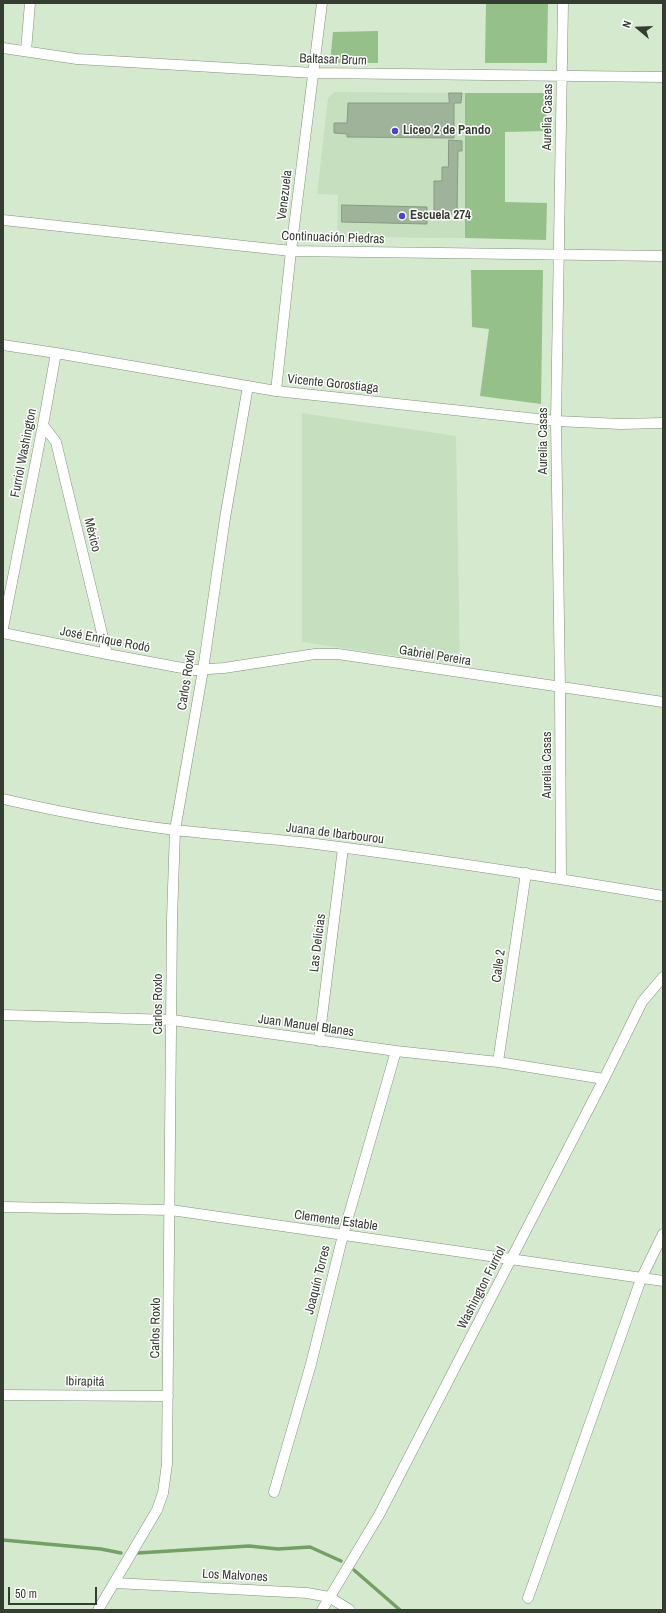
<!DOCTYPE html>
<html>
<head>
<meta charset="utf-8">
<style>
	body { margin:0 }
	#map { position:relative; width:666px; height:1613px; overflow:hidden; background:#d5e9cf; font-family:"Archivo Narrow",sans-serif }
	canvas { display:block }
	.frame { position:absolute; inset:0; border:4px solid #353d32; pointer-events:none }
	.north { position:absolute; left:618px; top:8px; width:40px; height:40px; -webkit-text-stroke:3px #fff; paint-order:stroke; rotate:289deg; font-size:11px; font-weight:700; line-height:16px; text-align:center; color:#353d32 }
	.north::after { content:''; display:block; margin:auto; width:14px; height:18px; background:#353d32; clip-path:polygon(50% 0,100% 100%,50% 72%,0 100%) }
	.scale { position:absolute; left:8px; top:1587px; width:89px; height:18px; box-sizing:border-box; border:2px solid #353d32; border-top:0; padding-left:5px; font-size:12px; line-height:14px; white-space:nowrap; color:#353d32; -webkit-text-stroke:3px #fff; paint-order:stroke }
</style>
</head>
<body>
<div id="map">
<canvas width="666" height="1613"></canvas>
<div class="frame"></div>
<div class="north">N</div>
<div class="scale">50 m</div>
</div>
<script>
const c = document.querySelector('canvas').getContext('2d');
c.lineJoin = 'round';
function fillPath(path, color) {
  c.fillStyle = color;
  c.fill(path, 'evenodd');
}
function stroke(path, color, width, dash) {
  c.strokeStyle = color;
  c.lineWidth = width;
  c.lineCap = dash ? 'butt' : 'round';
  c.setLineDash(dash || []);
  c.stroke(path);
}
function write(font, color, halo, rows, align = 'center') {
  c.font = font + ' "Archivo Narrow",sans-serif';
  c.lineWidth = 3;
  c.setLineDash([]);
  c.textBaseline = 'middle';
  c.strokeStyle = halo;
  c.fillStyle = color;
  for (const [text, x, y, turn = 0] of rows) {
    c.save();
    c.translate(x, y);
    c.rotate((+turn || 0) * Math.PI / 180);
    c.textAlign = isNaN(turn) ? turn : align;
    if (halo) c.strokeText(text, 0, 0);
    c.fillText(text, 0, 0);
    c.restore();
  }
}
const built = new Path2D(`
	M334,92L465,93V238L337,237L338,195L317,194L328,98Z
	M302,413L456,436L460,665L302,642Z`);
const green = new Path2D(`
	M486,3H548L547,63H485Z
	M378,31V63H330L333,32Z
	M465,93H547L546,131L505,132V202L547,203L546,240L465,238Z
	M471,270H543L541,404L480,396L489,329L472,327Z`);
const stream = new Path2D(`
	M3,1540L101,1549L121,1553
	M138,1553L249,1546L278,1549L310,1547L341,1561
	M354,1570L400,1610`);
const building = new Path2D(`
	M449,93H462L461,103H454V138L347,137V134L334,133V123H347L348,103H449Z
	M449,140L462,141V151H458L457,214H434V181H442V167H448Z
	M342,205L427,207V224L342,222Z`);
const street = new Path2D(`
	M3,48L77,59L314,73L663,77
	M26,51L30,3
	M3,220L291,251L663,256
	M3,345L56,353L276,391L556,421L621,424L663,423
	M276,391L291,251L322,3
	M43,425L56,442L107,654
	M3,628L43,425L56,353
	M3,633L107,654L193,670L224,668L315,654H338L663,702
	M3,799C60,812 117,823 175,830C219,835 264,838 308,843C427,858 545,876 663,896
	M561,879L560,688L556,421L563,3
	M3,1015L172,1020L396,1051L498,1062L604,1079
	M319,1041L343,848
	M498,1062L526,873
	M3,1207L171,1210L663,1281
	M3,1395L168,1396
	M274,1492L311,1364L343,1235L396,1051
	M115,1583L307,1593L329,1597L350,1610
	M528,1598L641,1279L663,1234
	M98,1610L157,1510L163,1493L167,1464L172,919L175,830L203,670L225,518L248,386
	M322,1610L379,1515L604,1079L642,1002L663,977`);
const markers = [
	[395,131,4,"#4c47bd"],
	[402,216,4,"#4c47bd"]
];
const streetNames = [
	["Baltasar Brum",333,60,2],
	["Aurelia Casas",548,117,-89],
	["Venezuela",285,195,-83],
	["Continuación Piedras",333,238,2],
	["Vicente Gorostiaga",333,384,6],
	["Aurelia Casas",544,441,-90],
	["Furriol Washington",24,453,-79],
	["México",92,535,76],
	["José Enrique Rodó",105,640,11],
	["Gabriel Pereira",435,656,9],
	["Carlos Roxlo",187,680,-81],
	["Aurelia Casas",548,765,-90],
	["Juana de Ibarbourou",335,834,7],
	["Las Delicias",318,943,-83],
	["Calle 2",499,966,-82],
	["Carlos Roxlo",159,1004,-90],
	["Juan Manuel Blanes",306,1026,8],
	["Clemente Estable",336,1221,8],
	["Joaquín Torres",318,1280,-76],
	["Washington Furriol",482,1288,-63],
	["Carlos Roxlo",156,1328,-89],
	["Ibirapitá",85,1382,1],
	["Los Malvones",235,1576,3]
];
const poiNames = [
	["Liceo 2 de Pando",403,131],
	["Escuela 274",410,216]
];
fillPath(built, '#c6e0bf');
fillPath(green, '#96c089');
stroke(stream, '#73a064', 3.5);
fillPath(building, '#9fb39a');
stroke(building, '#889b82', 1);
stroke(street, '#7f927a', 11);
stroke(street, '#fff', 10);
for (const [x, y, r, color] of markers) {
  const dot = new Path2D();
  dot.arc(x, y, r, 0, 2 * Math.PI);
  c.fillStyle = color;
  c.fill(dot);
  stroke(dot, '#fff', 1.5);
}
write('13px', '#353d32', '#fff', streetNames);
write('bold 13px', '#353d32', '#fff', poiNames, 'left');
</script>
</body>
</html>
